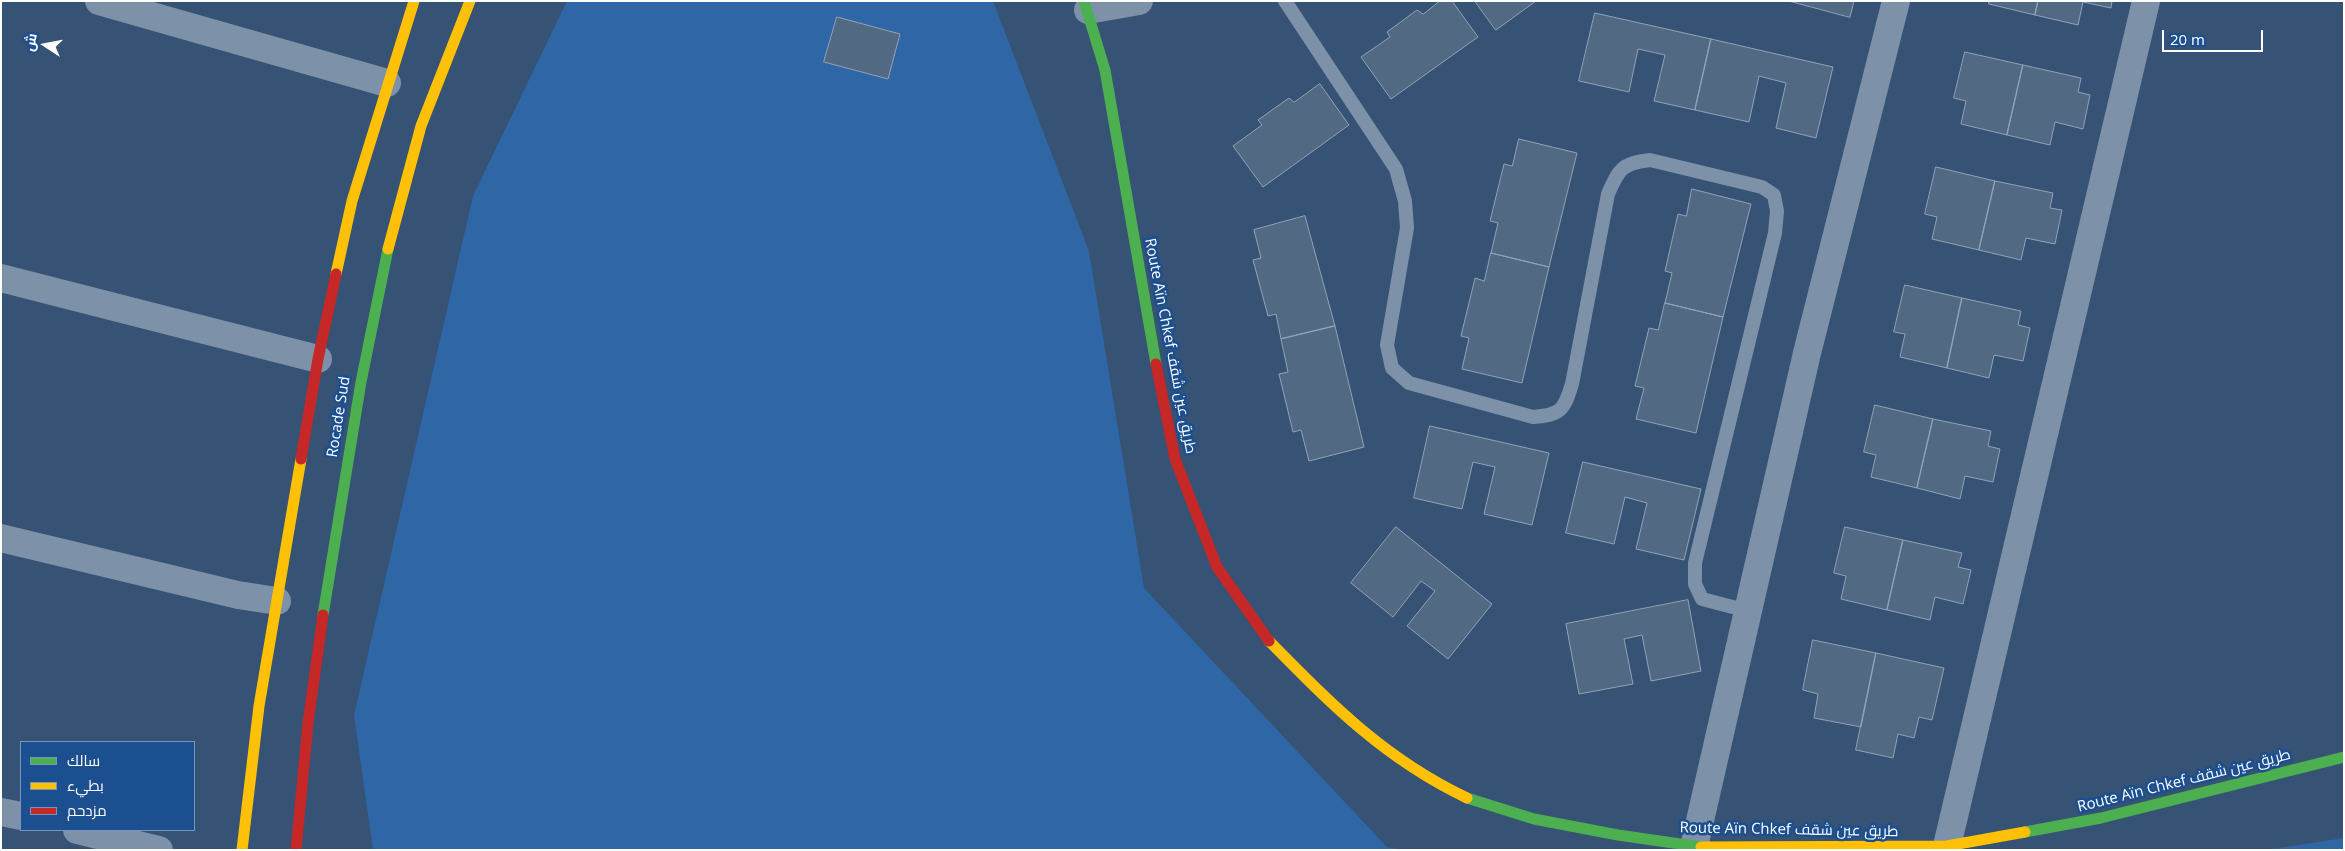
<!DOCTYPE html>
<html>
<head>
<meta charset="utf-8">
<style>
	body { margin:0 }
	#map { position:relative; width:2345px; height:851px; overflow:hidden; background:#365274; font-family:"Open Sans",Cairo,sans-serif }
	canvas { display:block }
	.frame { position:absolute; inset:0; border:2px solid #fff; pointer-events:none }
	.legend { position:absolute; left:20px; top:741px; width:175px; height:90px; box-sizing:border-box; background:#1b4f8f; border:1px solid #7695bc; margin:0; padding:6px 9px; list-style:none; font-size:15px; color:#fff }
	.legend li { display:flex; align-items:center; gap:10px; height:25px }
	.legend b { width:25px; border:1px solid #7695bc }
	.north { position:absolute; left:20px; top:20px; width:50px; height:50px; -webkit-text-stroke:4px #1b4f8f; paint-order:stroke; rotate:281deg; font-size:14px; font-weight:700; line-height:20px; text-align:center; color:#fff }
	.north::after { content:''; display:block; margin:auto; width:18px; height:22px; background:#fff; clip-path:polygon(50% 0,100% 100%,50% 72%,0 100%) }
	.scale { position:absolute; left:2162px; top:30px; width:101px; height:22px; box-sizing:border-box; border:2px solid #fff; border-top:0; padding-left:6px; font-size:15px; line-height:18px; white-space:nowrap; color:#fff; -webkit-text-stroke:4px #1b4f8f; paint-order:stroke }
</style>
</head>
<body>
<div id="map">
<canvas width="2345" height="851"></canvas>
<div class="frame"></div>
<ul class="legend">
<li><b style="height:6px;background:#4caf50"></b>سالك</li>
<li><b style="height:6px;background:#ffc107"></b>بطيء</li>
<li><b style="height:6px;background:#c62828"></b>مزدحم</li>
</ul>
<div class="north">ش</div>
<div class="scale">20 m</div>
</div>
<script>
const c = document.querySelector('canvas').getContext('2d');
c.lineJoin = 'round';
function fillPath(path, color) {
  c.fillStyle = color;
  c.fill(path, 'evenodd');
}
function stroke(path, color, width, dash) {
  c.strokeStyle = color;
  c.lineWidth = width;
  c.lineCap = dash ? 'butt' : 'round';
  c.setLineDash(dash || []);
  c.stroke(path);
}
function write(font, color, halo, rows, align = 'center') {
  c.font = font + ' "Open Sans",Cairo,sans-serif';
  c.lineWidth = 5;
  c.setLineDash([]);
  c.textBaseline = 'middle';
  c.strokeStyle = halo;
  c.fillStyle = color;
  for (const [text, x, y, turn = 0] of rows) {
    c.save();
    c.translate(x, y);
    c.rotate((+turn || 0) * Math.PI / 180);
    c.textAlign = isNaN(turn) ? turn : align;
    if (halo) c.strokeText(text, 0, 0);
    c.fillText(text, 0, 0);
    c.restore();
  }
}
const green = new Path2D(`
	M567,1H993L1089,251L1144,588L1387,847L1401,850H373L354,715L473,196Z
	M2344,838V850H2266Z`);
const building = new Path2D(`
	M1440,1H1452L1478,37L1391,99L1361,57L1390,37L1387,32L1417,10L1423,14Z
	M1475,1H1536L1496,30Z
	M1789,1H1854L1850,17Z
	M1989,1H2038L2035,15L1989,4Z
	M2038,1H2112L2111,8L2083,2L2078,25L2035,15Z
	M1595,13L1711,39L1695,110L1654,101L1665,55L1638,49L1629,92L1579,81Z
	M837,17L900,34L888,79L824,62Z
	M1711,39L1833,67L1816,138L1776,128L1786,83L1759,76L1749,122L1695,110Z
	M1965,52L2023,65L2007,135L1961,124L1966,101L1954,98Z
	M2023,65L2081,78L2078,92L2090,95L2083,129L2055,122L2050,145L2007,135Z
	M1320,84L1349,125L1263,187L1233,146L1262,125L1258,120L1289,98L1294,102Z
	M1519,139L1577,153L1549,267L1491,253L1498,223L1490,221L1504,164L1512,166Z
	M1936,167L1995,181L1979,250L1932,239L1937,217L1925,214Z
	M1995,181L2053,193L2050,208L2062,210L2055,244L2026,238L2021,260L1979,250Z
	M1692,189L1751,204L1723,317L1665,303L1672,273L1665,271L1678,214L1686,216Z
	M1305,216L1335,326L1281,339L1276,314L1268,316L1253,260L1261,258L1254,230Z
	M1491,253L1549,267L1522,383L1462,369L1469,338L1461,336L1475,278L1484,281Z
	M1905,285L1962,298L1947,368L1900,357L1905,334L1894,332Z
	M1962,298L2021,311L2018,325L2030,328L2023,361L1994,355L1989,378L1947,368Z
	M1665,303L1723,317L1696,433L1636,419L1644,388L1635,386L1649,328L1658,330Z
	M1335,326L1364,447L1309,461L1301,430L1293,432L1279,374L1288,372L1281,339Z
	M1875,405L1933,419L1917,488L1871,477L1876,455L1864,452Z
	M1933,419L1991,431L1988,446L2000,449L1993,482L1965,476L1960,499L1917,488Z
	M1430,426L1549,453L1532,525L1484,514L1495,467L1473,462L1462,509L1414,498Z
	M1583,462L1701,489L1684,560L1636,549L1647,503L1625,497L1614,544L1566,533Z
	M1396,527L1492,604L1448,659L1407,626L1435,591L1421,581L1393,617L1351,583Z
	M1845,527L1903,540L1887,610L1841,599L1846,576L1834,573Z
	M1903,540L1962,553L1958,567L1971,570L1963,604L1935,597L1930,620L1887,610Z
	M1688,600L1701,671L1651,681L1642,635L1624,639L1633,684L1579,694L1566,624Z
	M1813,640L1876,653L1861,727L1814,718L1818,694L1803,690Z
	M1876,653L1944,668L1932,720L1919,717L1914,738L1898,734L1893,758L1856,750Z`);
const lane = new Path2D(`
	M1285,1L1396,169L1405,201L1407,228L1387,345L1392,368L1409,383L1533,417C1561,415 1564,410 1572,384L1608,194C1619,169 1622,163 1650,160L1762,187L1774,195L1777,211L1775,233L1695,563V584L1702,599L1748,611`);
const street = new Path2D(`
	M99,1L387,83
	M1088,10L1139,1
	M1,278L318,359
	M1,538L238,595L277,601
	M1,812L21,816
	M77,830L159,850
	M1947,846L2146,1
	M1694,847L1807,353L1896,1`);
const fast = new Path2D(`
	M1084,1L1105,70L1156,364
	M323,615L361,382L388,249
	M1467,798L1534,819L1618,835L1701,847
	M2025,832L2101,818L2344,757`);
const slow = new Path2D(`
	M388,249L421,126L470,1
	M336,274L352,201L414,1
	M1269,641C1332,705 1385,759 1467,798
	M1701,847L1947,846L2025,832
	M242,850L259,706L301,459`);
const jam = new Path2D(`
	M1156,364L1175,459L1217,567L1269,641
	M301,459L318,359L336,274
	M296,850L308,723L323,615`);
const streetNames = [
	["Route Aïn Chkef طريق عين شقف",1170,346,79],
	["Rocade Sud",339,417,-81],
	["Route Aïn Chkef طريق عين شقف",2184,781,-14],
	["Route Aïn Chkef طريق عين شقف",1789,830,1]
];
fillPath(green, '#2f66a5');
fillPath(building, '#526984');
stroke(building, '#92a2b6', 1);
stroke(lane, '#7d92a8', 14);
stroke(street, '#7d92a8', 28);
stroke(fast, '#4caf50', 11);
stroke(slow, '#ffc107', 11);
stroke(jam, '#c62828', 11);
write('15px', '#fff', '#1b4f8f', streetNames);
</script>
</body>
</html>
